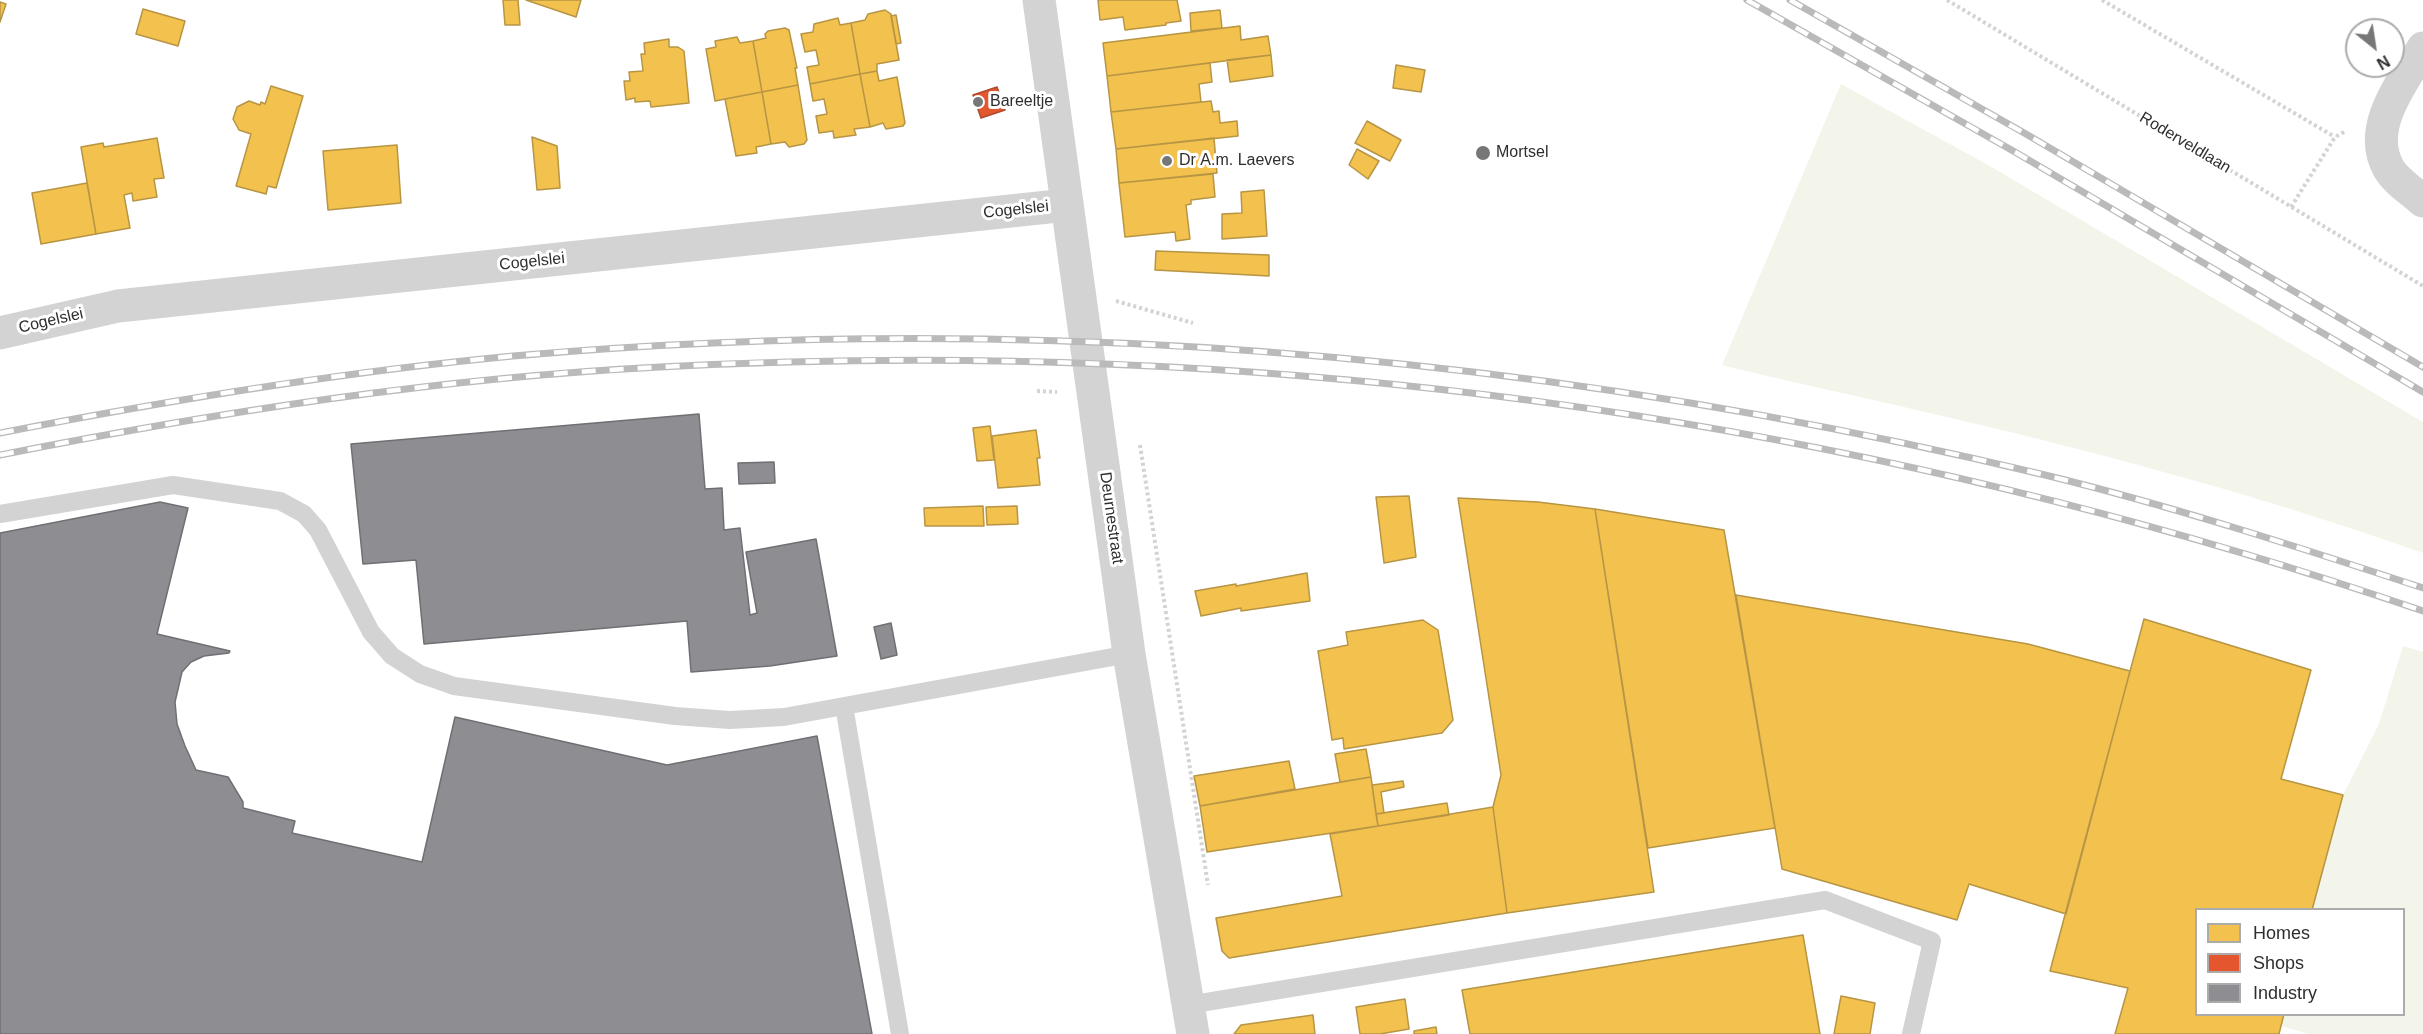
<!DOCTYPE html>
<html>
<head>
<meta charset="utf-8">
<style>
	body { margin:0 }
	#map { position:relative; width:2423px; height:1034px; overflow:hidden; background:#fff; font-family:Helvetica,sans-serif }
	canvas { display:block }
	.legend { position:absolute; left:2195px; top:908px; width:210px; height:108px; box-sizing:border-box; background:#fff; border:2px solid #ababab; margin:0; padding:8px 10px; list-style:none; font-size:18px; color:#2e2e2e }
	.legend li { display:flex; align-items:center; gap:12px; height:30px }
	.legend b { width:30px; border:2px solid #ababab }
	.north { position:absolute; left:2345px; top:18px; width:60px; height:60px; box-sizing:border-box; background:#fff; border:2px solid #ababab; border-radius:50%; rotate:150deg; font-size:16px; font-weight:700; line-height:24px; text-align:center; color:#2e2e2e }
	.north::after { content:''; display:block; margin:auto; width:21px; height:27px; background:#777; clip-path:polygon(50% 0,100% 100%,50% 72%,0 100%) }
</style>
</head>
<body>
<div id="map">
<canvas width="2423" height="1034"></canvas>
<ul class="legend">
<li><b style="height:16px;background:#f2c14e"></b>Homes</li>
<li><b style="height:16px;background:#e4572e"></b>Shops</li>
<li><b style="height:16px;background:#8d8d92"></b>Industry</li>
</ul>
<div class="north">N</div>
</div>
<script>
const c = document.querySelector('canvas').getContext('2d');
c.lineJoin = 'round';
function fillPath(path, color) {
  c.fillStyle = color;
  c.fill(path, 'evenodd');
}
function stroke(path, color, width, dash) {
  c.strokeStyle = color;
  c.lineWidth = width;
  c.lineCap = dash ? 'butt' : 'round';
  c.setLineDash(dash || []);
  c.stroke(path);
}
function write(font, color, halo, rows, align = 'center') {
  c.font = font + ' Helvetica,sans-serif';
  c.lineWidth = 6;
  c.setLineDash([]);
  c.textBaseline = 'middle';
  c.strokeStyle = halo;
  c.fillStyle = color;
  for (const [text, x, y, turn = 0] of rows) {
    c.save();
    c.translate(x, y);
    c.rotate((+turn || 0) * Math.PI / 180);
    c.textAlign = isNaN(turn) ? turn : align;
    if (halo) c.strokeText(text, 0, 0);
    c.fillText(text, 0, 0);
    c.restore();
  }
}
const green = new Path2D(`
	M1841,84L1995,169L2423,422V553C2259,495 2091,450 1921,411C1855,395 1788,382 1722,365Z
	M2403,646L2423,652V1034H2309L2281,1026L2284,1015L2404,1014V910L2312,909L2343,795L2379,724Z`);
const homes = new Path2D(`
	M503,0H518L520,25H505Z
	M526,0H581L576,17Z
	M1098,0H1177L1181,21L1166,23V25L1125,30L1123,17L1100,20Z
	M0,2L6,4L0,22Z
	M143,9L185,21L178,46L136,34Z
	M885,10L891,14L899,60L877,64V71L860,74L851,23L865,20L868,14Z
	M1220,10L1222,28L1191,31L1190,13Z
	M896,15L901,43L896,44L891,16Z
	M838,18L840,25L851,23L860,74L810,84L807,67L819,65L816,50L805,52L801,34L813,32L814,24Z
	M1240,26L1241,40L1268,36L1271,55L1107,76L1103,43Z
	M785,28L789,30L797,68H795L798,85L762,92L753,41L766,38L765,34L768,31Z
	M737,37L740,43L753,41L762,92L715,101L706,49L716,47L715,41Z
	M669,39V47H678L684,51L689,103L651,107L650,101L635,102V98L626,100L624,81H630L629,72L643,71L641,54H645L644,43Z
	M1271,55L1273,76L1230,82L1227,60Z
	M1210,63L1212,82L1199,84L1201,102L1111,112L1107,76Z
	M1396,65L1425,70L1421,92L1393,88Z
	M877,71L879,81L897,77L905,123L903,126L886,129L883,123L870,127L860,74Z
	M860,74L870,127L854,129L856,135L834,138L833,131L819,133L816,116L827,114L824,99L813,101L810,84Z
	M798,85L807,140L804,144L789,147L785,142L771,144L762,92Z
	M271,86L303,96L276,188L268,186L266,194L236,186L251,134L239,130L233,119L237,107L249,101L260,105L261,102L265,104Z
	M762,92L771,144L756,147L757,153L736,156L725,99Z
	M1211,101L1213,112L1219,111L1220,123L1237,121L1238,136L1116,149L1111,112Z
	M1367,121L1401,140L1390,161L1355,143Z
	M532,137L557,146L560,188L537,190Z
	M157,138L164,178L154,179L157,197L133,201L132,193L124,195L130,228L96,234L81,147L103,143L104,147Z
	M1214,138L1217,173L1119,183L1116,149Z
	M397,145L401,203L328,210L323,151Z
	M1357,149L1379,161L1368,179L1349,165Z
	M1213,174L1215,197L1191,200V204L1186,205L1190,239L1176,241L1175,232L1125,237L1119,183Z
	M87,183L96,234L41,244L32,193Z
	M1264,190L1267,236L1222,239V214L1242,213L1241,192Z
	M1156,251L1269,255V276L1155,270Z
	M990,426L994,460L977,461L973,428Z
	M1036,430L1040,458H1037L1040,485L998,488L992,436Z
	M1409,496L1416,557L1384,563L1376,497Z
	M1458,498L1538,502L1595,509L1654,892L1507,913L1493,807L1501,775Z
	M983,506L984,526H925L924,508Z
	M1017,506L1018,524L987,525L986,507Z
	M1595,509L1724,530L1775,828L1648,848Z
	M1307,573L1310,601L1241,611V608L1201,616L1195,591L1236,584V586Z
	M1736,595L2028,644L2130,671L2066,914L1969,884L1957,920L1782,869Z
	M2144,619L2311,670L2281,779L2343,795L2312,910H2196V1014H2284L2279,1034H2115L2128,988L2050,971Z
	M1423,620L1438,630L1453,720L1442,733L1344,749L1343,738L1332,740L1318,651L1348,645L1346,632Z
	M1366,749L1371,777L1340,782L1335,754Z
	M1289,761L1295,789L1200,806L1194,776Z
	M1371,777L1378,826L1207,852L1200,806Z
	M1403,781L1404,787L1381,792L1384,813L1376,814L1372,785Z
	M1447,803L1449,815L1378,826L1376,814Z
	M1493,807L1507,913L1229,958L1222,951L1216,918L1342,896L1330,834Z
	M1803,935L1820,1034H1470L1462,990Z
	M1841,996L1875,1003L1870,1034H1834Z
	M1405,999L1409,1029L1380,1034H1360L1356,1007Z
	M1313,1015L1315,1034H1234L1241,1025Z
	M1436,1027L1437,1034H1414V1031Z`);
const shops = new Path2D(`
	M997,87L1005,110L981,118L973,95Z`);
const industry = new Path2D(`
	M699,414L705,489L722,488L724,530L740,528L750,615L757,613L746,552L816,539L837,656L770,666L691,672L687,621L424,644L416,560L363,564L351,444Z
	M774,462L775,483L739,484L738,463Z
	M160,502L188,508L157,634L230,651L229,653L204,656L191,662L182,672L175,702L177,724L185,746L196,770L228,777L243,802V808L295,821L292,833L422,862L455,717L667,765L817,736L872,1034H0V533Z
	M891,623L897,655L881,659L874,627Z`);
const path = new Path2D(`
	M1947,0L2423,286
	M2102,0L2335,137
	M2291,207L2335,137L2346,131
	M1116,301L1193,323
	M1037,391L1057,392
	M1140,445L1208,885`);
const service = new Path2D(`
	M0,514L173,485L280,501L304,514L318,530L371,632L392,656L420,674L454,686L675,716L730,720L784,717L1129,654
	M844,706L900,1034
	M1188,1005L1825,900L1932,941L1911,1034`);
const minor = new Path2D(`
	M2423,48C2403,82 2365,128 2389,169C2396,181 2412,191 2423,201
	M0,333L118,306L1067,205`);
const tertiary = new Path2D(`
	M1039,0L1129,654L1193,1034`);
const rail = new Path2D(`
	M1747,0L2015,152L2423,392
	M1790,0L2026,134L2423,367
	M0,433C170,400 340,372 513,356C1028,311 1542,354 2045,475C2172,506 2298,547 2423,588
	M0,455C218,412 438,378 660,367C1263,335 1852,415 2423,611`);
const markers = [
	[978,102,6,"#777"],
	[1483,153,8,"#777"],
	[1167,161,6,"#777"]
];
const poiNames = [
	["Bareeltje",990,102],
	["Mortsel",1496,153],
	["Dr A.m. Laevers",1179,161]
];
const streetNames = [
	["Roderveldlaan",2185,143,31],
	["Cogelslei",1016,210,-6],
	["Cogelslei",532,262,-6],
	["Cogelslei",51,321,-13],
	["Deurnestraat",1111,518,82]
];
fillPath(green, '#f3f5eb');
fillPath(homes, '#f2c14e');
stroke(homes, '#b79544', 1.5);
fillPath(shops, '#e4572e');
stroke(shops, '#ad4b2e', 1.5);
fillPath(industry, '#8d8d92');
stroke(industry, '#707074', 1.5);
stroke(path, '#d3d3d3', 4, [3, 3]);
stroke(service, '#d3d3d3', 18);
stroke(minor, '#d3d3d3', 33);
stroke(tertiary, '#d3d3d3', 33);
stroke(rail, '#bababa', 7);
stroke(rail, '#fff', 4.5, [14]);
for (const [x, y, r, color] of markers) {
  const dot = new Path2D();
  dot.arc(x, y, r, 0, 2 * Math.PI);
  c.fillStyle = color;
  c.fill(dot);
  stroke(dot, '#fff', 2);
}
write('16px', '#2e2e2e', '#fff', poiNames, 'left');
write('16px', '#2e2e2e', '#fff', streetNames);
</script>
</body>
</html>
